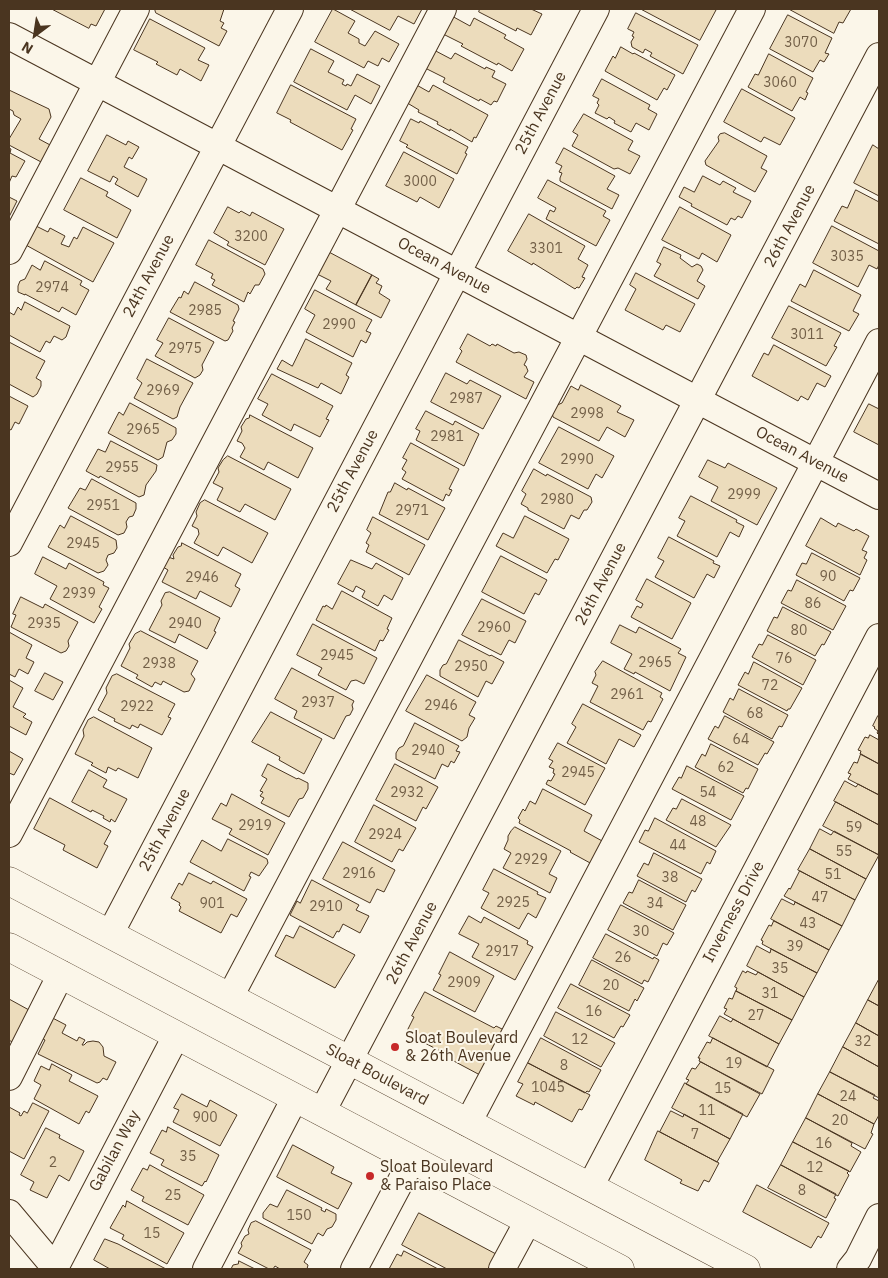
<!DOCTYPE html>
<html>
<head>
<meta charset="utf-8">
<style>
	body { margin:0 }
	#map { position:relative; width:888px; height:1278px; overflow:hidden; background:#fbf6e9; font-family:"IBM Plex Sans",sans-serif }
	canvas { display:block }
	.frame { position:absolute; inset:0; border:10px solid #4a3520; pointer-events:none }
	.north { position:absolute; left:10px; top:10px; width:50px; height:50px; -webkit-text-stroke:4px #fbf6e9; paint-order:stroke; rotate:211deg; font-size:14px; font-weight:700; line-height:20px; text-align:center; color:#4a3520 }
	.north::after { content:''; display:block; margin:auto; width:18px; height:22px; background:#4a3520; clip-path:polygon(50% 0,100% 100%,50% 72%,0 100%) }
</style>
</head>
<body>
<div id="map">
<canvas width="888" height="1278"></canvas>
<div class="frame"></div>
<div class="north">N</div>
</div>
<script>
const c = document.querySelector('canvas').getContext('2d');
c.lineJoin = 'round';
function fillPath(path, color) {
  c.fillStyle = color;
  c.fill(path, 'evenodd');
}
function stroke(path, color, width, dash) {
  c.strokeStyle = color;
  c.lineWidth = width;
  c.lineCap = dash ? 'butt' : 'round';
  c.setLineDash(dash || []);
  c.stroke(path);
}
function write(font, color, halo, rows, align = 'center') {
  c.font = font + ' "IBM Plex Sans",sans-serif';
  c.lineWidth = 4;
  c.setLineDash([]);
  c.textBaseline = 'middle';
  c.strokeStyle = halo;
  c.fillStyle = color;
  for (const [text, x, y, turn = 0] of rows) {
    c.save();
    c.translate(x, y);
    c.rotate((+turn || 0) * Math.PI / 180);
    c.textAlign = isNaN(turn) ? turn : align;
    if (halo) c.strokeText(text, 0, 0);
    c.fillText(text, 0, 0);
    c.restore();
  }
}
const building = new Path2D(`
	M52,9H105L96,26L91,24L89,28Z
	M155,9H224L220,21L224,23L221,28L227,31L219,46L156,13Z
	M333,9L355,21L348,33L359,39V43L365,46L375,31L399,44L389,62L382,58L378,66L368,61L364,68L315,42Z
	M350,9H422L414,24L398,16L390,30Z
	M480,9H531L542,14L531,35L517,28L516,31L479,12Z
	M641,9H714L716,10L700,40Z
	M789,9H851L843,23L839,22L834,33Z
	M636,13L698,45L683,74L650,56L652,53L645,49L643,53L632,47L631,42L634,37L632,36L634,32L628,29Z
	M450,15L470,26L474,18L506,35L504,38L524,49L512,71L498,63L497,65L461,46L463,44L441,33Z
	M788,15L832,38L825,53L829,54L824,62L820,60L813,72L770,49Z
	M150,19L205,48L198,60L209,65L201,81L180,69L177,75L156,64L158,62L134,50Z
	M621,47L633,54L634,53L675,75L667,90L664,88L657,100L605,71L613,56L615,58Z
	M311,49L334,61L328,72L344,80L342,84L346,86L347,84L351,86L357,74L380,86L371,104L355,95L347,110L294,82Z
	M432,49L451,59L455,53L485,69L486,67L495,71L492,77L506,84L497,102L494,101L491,105L480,99L479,101L443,82L445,78L423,67Z
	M769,54L813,78L806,92L808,93L805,100L800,97L792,111L748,87L755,74L758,75Z
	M602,79L650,105L648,109L657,114L649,130L636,123L631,132L614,123L615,121L609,117L607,119L595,113L599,105L597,103L599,99L593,96Z
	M413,83L429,92L433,85L488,115L476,138L474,137L472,142L450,129V131L437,124L438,122L418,112L419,110L404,101Z
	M291,85L356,119L351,129L353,130L342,150L290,122L291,120L277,113Z
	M742,89L795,118L780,145L764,137L761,142L724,122Z
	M9,90L49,109L51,117L39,139L52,146L43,163L9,145V139L21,119L14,115L13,111L9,109Z
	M584,114L633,141L628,150L640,156L630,174L618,168L614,169L572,146L578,135L573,132Z
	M411,119L419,123L420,121L468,147L465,153L467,154L457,174L406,147L408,145L400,141Z
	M725,133L767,156L761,168L767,171L755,192L706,165L705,161L719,141L718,137L720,134Z
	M107,135L126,145L128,141L139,147L132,159L129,157L124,167L147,179L138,197L115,184L118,179L113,176L110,182L88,171Z
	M873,145L879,149V196L854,183Z
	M9,148L11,149L10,153L25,161L16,177L12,176L9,183Z
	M564,148L615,176L607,189L619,195L612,209L560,181V178L562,173L559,172L562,166L556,163Z
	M404,152L454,179L439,208L420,197L417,202L386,186Z
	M703,176L720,185L723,181L736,188L733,192L751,201L742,218L738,216L735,220L731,218L727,225L691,206L692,204L679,197L684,187L694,192Z
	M81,178L108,192L106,196L131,210L117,238L64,210Z
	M548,180L606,211L603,216L610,220L596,246L546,219L550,210L554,212L556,208L538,198Z
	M856,190L879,202V244L834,221L842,206L847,208Z
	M9,197L17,201L9,217Z
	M228,207L239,213L241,211L250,216L252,212L284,229L265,265L227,245L229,242L214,233Z
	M680,207L731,235L717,262L702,253L699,259L662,240Z
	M529,214L585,246L578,259L588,265L582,277L585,278L579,288L577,287L575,289L533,263L532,265L508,251Z
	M34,225L48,232L50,228L65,236L61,244L69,247L74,237L77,239L83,227L114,243L93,282L24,244Z
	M832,226L879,251V265L877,269L869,265L858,287L813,263Z
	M209,240L263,269L265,274L259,285H255L250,294L248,292L244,302L212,285L215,280L211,278L213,274L196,265Z
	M664,247L681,255L680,258L692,267L697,264L701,266L703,270L697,281L705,286L698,299L654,276L661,264L657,262Z
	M327,251L372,275L356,305L326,289L331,281L315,273Z
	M45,261L82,281L80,285L89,290L76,315L62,307L59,312L25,294V295L18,292V286L20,281L25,279L32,265L40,270Z
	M814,270L861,295L853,311L859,314L849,331L791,301L800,284L805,287Z
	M636,273L695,304L680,332L666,325L663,330L625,310L636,289L630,285Z
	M372,275L379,279L376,283L382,286L379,293L390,300L381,318L356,305Z
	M195,282L238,305L239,309L233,321L235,322L232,328L233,331L228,340L225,341L170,312L179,297L181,298L184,291L188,294Z
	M315,290L372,320L366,331L371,333L366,343L361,340L353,357L306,332L315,315L305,309Z
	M25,302L70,326L66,337L62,340L54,336L50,343L46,341L40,352L9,335V312L14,315L18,307L21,310Z
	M789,306L841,333L834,346L837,347L826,366L772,338Z
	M169,318L214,342L202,365L203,370L200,375L195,378L155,356L163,343L157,340Z
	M468,334L490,346L492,344L496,346L497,344L514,353L519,352L526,355L527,359L524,365L526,366L528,371L524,377L534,382L526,399L456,362L462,351L460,349Z
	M306,339L352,363L346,375L349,377L341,394L321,383L318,388L277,369L282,360L292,366Z
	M9,342L45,361L36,378L41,381V386L37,394L33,397L9,384Z
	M774,345L831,376L825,387L817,383L808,400L801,396L798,401L752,376L764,353L768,355Z
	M147,359L193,383L180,407L177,417L173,419L134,398L142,383L137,379Z
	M446,373L467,384L470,380L501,396L483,429L431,402Z
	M272,374L333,406L326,419L329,420L320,437L294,424L291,431L262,415L268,404L258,399Z
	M581,385L621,406L617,412L634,420L625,437L607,427L599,441L553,417L552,412L555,406L562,403L571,386L578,390Z
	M9,396L28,406L19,424L15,422L11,430L9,429Z
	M130,403L176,428V434L172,440L167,442L163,457L158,460L108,433L119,412L123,415Z
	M869,404L879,409V445L854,432Z
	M426,411L453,425L455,421L479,434L464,466L416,440L420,431L416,429Z
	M250,415L313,448L298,478L268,462L264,470L240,457L245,448L242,443L237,441L242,431L241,427L246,419L249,418Z
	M559,427L614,456L602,478L596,474L588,489L539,463Z
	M111,441L157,465L156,471L146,485L144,495L139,497L100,476L99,478L86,471L98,449L105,452Z
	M411,443L459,469L449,489L452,490L449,496L446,494L443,501L402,479L406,472L402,469L407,460L403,458Z
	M228,456L291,489L275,520L245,504L240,512L217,500L223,488L213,483L219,472L218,468L223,460Z
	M708,460L725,468L728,463L777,488L757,525L711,501L718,487L699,477Z
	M534,469L546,476L547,474L591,497L592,502L587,510H584L579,519L571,515L564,529L528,510V508L521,504L526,494L522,491Z
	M92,479L136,503V509L133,516L129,517L126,522L127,527L124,533L118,535L68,508L80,488L85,490Z
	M395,483L407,490L408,488L445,508L428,540L379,514L388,492H390Z
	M691,496L737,520L736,522L744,526L739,537L730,532L717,557L677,536L685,521L679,518Z
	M205,500L268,533L252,563L223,547L218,556L194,543L199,534L198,529L192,526L197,516L196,512L200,503Z
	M71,516L116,540L117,548L114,553L108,555L106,560L108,565L104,571L98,573L48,547L60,525L64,528Z
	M525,516L569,539L558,560L555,559L547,573L496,546L503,533L513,538Z
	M373,517L425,545L409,575L366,552L369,545L366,543L371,533L367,530Z
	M821,518L836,527L838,523L854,531L856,529L869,536L862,550L867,552L864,558L867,560L860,575L806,546Z
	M669,537L714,561L713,563L720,566L714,578L707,574L694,598L655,577L664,561L658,558Z
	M182,543L241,574L235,586L240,589L231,607L200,591L196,599L162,582L168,570L163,567L168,557L174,559L173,555L178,547L181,546Z
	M812,553L860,578L853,591L850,590L844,601L796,575L802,563L806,564Z
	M501,556L547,580L539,595L535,593L524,614L482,592Z
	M43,557L66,569L69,563L104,582L103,585L109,588L99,607L102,609L94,623L50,599L57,586L35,574Z
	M351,560L372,569L376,563L403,578L392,600L384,595L378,606L362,597L365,591L356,586L353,592L338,584Z
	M647,579L691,603L672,639L631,617L637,606L641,608L643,604L636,600Z
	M797,580L846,606L833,630L781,603L788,590L791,591Z
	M342,591L392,618L387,629L389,630L383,641L380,640L375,651L316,620L323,606L325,607L326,605L332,609Z
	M170,592L220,618L214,631L216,632L207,649L179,634L175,643L149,630L162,605L161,601L165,593Z
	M21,597L43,608L45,604L78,622L68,641L69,646L66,651L61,653L11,627L16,615L13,614Z
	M482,599L526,621L515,643L509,640L501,655L462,635Z
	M783,607L831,632L824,645L822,644L815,656L767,631L774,617L777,618Z
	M313,624L377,658L364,684L356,680L351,681L346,690L318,675L322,668L297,655Z
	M620,625L636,633L639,627L681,649L678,653L686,657L670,691L635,672L634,674L624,669L632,654L611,643Z
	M141,631L198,661L191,674L195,679L189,691L184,692L163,681L161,685L155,682L152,687L136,678L138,675L121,666L130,648L129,644L135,634Z
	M9,632L32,645L26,658L34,662L28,674L19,669L15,677L9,674Z
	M768,635L816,660L803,685L752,657L759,644L762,645Z
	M459,640L490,656L491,655L504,662L492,684L486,681L478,697L440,676V670L443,665L446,664Z
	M603,661L662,693L660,697L663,699L651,722L648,721L643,730L590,702L598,686L592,683L596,675L595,672Z
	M754,662L802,688L790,709H788L787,711L738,685L745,672L748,674Z
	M292,668L354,701L352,705L353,709L350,715L346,716L334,739L294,718L297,711L275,699Z
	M45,673L63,682L53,700L35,691Z
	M117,674L175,704L168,717L171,718L162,735L140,724L138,728L132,725L130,729L114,721L115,719L98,710L107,693L106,688L112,676Z
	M427,675L476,702L469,715L475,718L469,728L467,737L462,741L406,711Z
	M9,680L23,688L13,707L26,714L23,717L32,722L26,735L9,726Z
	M739,689L788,715L782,727L779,726L772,739L723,712L730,698L733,700Z
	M583,704L641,735L634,747L619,739L606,764L567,743L576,727L572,724Z
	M271,712L322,739L304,774L279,760L280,757L252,742Z
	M725,716L774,742L767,754L765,753L758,765L708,739L715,726L718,728Z
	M878,716L879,717V735L877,733L878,731L874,728L875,727L873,726Z
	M94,717L152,748L138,778L118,768L116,771L108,767L106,773L91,765L93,763L75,754L84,736L83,730L88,720Z
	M415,723L459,746L456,751L460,752L454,763L451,761L448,767L442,764L435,779L396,759V753L399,748L403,746Z
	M870,735L879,740V764L860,754L861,751L858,750L865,737L868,738Z
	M558,743L605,768L585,805L546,784L548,780L551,781L555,774L553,773L554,769L549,767L553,761L549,759Z
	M711,744L758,769L748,789L746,788L743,793L695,767L702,754L705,756Z
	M9,751L23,759L14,775L9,773Z
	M861,754L879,764V795L848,779L851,774L848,773L854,762L857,763Z
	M268,764L297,779L298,778L308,783V789L303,798L299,799L289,817L261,803L264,798L260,796L263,792L260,791L267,779L262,776Z
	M395,764L438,787L426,809L423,807L416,821L376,800Z
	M687,766L744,796L731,820L672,789L679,777L681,778Z
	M89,770L107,780L103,787L127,799L115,822L111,819L110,822L103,818L104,816L92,810L91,812L72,802Z
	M845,781L856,787L858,784L879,795V825L834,801Z
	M543,789L592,815L584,831L604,842L592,864L570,852L571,851L519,823L520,820L518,818L523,809L525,811L530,801L535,804Z
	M232,794L285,823L268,855L229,834L232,829L212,819L221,803L226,806Z
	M50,798L111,831L104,844L108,846L97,868L63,850L65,845L34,829Z
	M682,799L731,825L716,847L666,820L673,808L676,809Z
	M836,802L879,825V855L823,826Z
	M374,805L416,828L403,851L399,849L392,862L355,842Z
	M655,818L716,851L710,864L707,862L701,874L639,842L645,830L648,831Z
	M515,827L561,851L549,874L557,878L550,893L503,868L511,853L504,849L508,840V836L511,831Z
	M820,829L831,835L834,831L879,855L866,879L810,849Z
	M228,839L267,859L268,863L259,876L251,872L249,876L251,877L244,891L190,862L202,840L221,851Z
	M343,842L395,870L384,892L377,889L370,903L323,879Z
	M810,849L866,879L855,900L798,870Z
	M654,853L702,879L695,892L692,890L686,902L637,876L644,863L648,865Z
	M494,869L538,892L537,894L546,898L536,918L528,913L519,929L481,908L489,893L483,890Z
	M800,871L855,900L842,926L784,896L789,888L790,889Z
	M189,873L211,884L213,881L247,899L237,917L231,914L221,933L179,911L181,907L179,905L180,903L171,898L179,883L182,885Z
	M312,880L359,905L356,910L369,916L360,933L343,924L339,932L337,931L333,938L290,915L297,901L300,903Z
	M639,880L686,905L673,930L623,903L629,892L632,893Z
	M782,899L794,905L795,902L842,926L829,950L771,919Z
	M621,905L674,933L667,945L663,943L657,956L608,930Z
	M469,916L481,923L484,917L528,941L527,944L533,947L515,980L472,957L479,944L459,934Z
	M774,921L829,950L817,973L762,944L763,941L761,940L769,925L771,926Z
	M300,926L355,955L335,988L275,956L286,935L293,938Z
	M606,934L653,959L654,957L659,960L648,982L644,980L642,984L593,958Z
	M757,946L770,953L771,949L817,973L804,997L747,966Z
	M450,952L494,976L475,1012L433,990L441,975L439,974Z
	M592,960L644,988L637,1001L635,999L629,1011L579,985Z
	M743,971L746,973L747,971L756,975L758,972L804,997L792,1020L736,991L737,988L735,987Z
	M879,979V1006L868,1000Z
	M571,984L630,1015L623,1027L621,1026L614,1038L558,1008Z
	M736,991L792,1020L779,1044L724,1014L727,1009L724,1008L729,998L732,999Z
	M425,992L494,1028L496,1026L504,1030L480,1075L450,1059L452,1055L442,1049L440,1051L406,1033L414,1017L412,1016Z
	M9,999L29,1010L12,1042L9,1040Z
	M868,1000L879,1006V1036L856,1023Z
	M556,1012L615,1043L601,1067L544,1036Z
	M43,1013L66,1025L62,1033L77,1041L79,1037L85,1040L82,1045H84L87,1042L93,1041L99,1042L103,1047L104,1056L116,1062L107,1080L103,1078L100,1082L97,1083L38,1054L45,1040L38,1036Z
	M720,1016L731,1022L733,1019L779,1044L767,1067L709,1036Z
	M856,1023L879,1036V1067L843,1047Z
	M541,1038L601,1070L589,1092L587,1091L585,1093L528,1063Z
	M713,1038L774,1070L762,1094L699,1061L700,1058H698L707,1042L710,1043Z
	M843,1047L879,1067V1098L830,1072Z
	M701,1062L760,1094L747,1117L686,1084L689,1080L686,1079L692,1068L695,1069Z
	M528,1063L590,1095L582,1110L579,1109L572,1122L535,1102L534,1105L516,1096L523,1084L518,1082Z
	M52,1064L72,1075L69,1081L98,1096L89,1113L86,1111L79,1124L34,1099L41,1085L34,1081L41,1066L49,1070Z
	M830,1072L875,1095L873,1098L879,1101V1115L874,1124L818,1094Z
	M685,1083L743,1114L730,1139L672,1108Z
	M182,1094L207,1107L210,1100L237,1115L220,1146L173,1122L179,1110L174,1108Z
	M818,1094L874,1124L871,1133L873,1134L865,1149L806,1118Z
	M33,1103L49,1111L24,1159L9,1151V1107L20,1113L19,1115L21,1116L24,1111L27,1113Z
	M671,1111L683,1117L684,1114L730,1139L717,1162L660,1132Z
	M806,1118L852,1143L851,1146L861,1152L850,1172L793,1142Z
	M168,1127L219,1155L206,1182L205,1181L202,1186L161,1165L164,1160L150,1153L162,1130L166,1132Z
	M46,1128L60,1135L59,1138L84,1151L69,1181L59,1175L47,1198L30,1190L34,1182L21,1175Z
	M658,1131L719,1163L709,1182L704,1180L698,1191L680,1183L682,1180L645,1160Z
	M793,1142L849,1171L847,1173L849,1175L838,1196L781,1165Z
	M293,1145L334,1167L331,1173L352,1183L338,1209L277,1177Z
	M150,1165L204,1195L188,1225L142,1201L144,1197L131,1190L143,1168L147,1170Z
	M781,1165L836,1194L834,1198L836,1199L826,1218L768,1188Z
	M757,1185L829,1223L821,1238L818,1236L811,1248L743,1212Z
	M287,1190L322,1208L321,1210L325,1212L326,1209L336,1214V1220L332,1227L327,1229L323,1236L318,1233L312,1244L263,1218V1213L270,1204L277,1207Z
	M127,1201L184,1233L167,1264L122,1239L124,1235L110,1228L123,1205L125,1207Z
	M419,1213L496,1254L488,1269H447L402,1245Z
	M256,1221L311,1250L304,1262L308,1265L307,1269H280L275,1266L273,1269H269L238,1253L242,1246L241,1243L245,1236L249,1234L248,1230L251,1223Z
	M105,1239L118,1244L166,1269H110L94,1260Z
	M404,1251L438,1269H389L397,1254L401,1256Z
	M239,1261L255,1269H231L233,1265L238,1264Z`);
const minor = new Path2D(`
	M9,36L879,496
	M9,251L136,9
	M9,543L290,9
	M9,834L443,9
	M110,934L596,9
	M230,997L752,9
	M9,1077L61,974
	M322,1112L879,56
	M468,1123L879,342
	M590,1187L879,637
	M9,1213L56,1269
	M55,1268L176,1036
	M206,1269L295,1098
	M354,1269L412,1160
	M502,1269L528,1221
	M850,1269L858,1259L879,1217`);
const major = new Path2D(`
	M9,881L746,1269
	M9,947L620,1269`);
const markers = [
	[395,1047,5,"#c62828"],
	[370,1176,5,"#c62828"]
];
const numberNames = [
	["3070",801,43],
	["3060",780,83],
	["3000",420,182],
	["3200",251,237],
	["3301",546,249],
	["3035",847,257],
	["2974",52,288],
	["2985",205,311],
	["2990",339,325],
	["3011",807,335],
	["2975",185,349],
	["2969",163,391],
	["2987",466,399],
	["2998",587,414],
	["2965",143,430],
	["2981",447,437],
	["2990",577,460],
	["2955",122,468],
	["2999",744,495],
	["2980",557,500],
	["2951",103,506],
	["2971",412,511],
	["2945",83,544],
	["90",828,577],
	["2946",202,578],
	["2939",79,594],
	["86",813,604],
	["2935",44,624],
	["2940",185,624],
	["2960",494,628],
	["80",799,631],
	["2945",337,656],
	["76",784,659],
	["2965",655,663],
	["2938",159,664],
	["2950",471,667],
	["72",770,686],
	["2961",627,695],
	["2937",318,703],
	["2946",441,706],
	["2922",137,707],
	["68",755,714],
	["64",741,740],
	["2940",428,751],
	["62",726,768],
	["2945",578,773],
	["2932",407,793],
	["54",708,793],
	["48",698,822],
	["2919",255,826],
	["59",854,828],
	["2924",385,835],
	["44",678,846],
	["55",844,852],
	["2929",531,860],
	["2916",359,874],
	["51",833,875],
	["38",670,878],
	["47",820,898],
	["2925",513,903],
	["901",212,904],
	["34",655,904],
	["2910",326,907],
	["43",808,924],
	["30",641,932],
	["39",795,947],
	["2917",502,952],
	["26",623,958],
	["35",780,969],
	["2909",464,983],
	["20",611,986],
	["31",770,994],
	["16",594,1012],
	["27",756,1016],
	["12",580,1040],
	["32",863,1042],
	["19",734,1064],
	["8",564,1066],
	["1045",548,1088],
	["15",723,1089],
	["24",848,1097],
	["11",707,1111],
	["900",205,1118],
	["20",840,1121],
	["7",695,1135],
	["16",824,1144],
	["35",188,1157],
	["2",53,1163],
	["12",815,1168],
	["8",802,1191],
	["25",173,1196],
	["150",299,1216],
	["15",152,1234]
];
const streetNames = [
	["25th Avenue",541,113,-62],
	["26th Avenue",790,226,-62],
	["Ocean Avenue",444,266,28],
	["24th Avenue",149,276,-62],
	["Ocean Avenue",802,455,28],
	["25th Avenue",353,471,-62],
	["26th Avenue",601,584,-62],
	["25th Avenue",165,830,-62],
	["Inverness Drive",734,912,-62],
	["26th Avenue",412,943,-62],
	["Sloat Boulevard",377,1075,28],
	["Gabilan Way",115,1151,-62]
];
const poiNames = [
	["Sloat Boulevard",405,1038],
	["& 26th Avenue",405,1056],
	["Sloat Boulevard",380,1167],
	["& Paraiso Place",380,1185]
];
fillPath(building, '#ecdcbc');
stroke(building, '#4a3520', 1);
stroke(minor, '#4a3520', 28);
stroke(major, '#4a3520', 29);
stroke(minor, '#fbf6e9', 26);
stroke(major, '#fbf6e9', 28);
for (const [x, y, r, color] of markers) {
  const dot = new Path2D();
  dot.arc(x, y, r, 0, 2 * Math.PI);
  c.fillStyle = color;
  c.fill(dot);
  stroke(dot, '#fbf6e9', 2);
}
write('14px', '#725f47', null, numberNames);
write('16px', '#4a3520', '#fbf6e9', streetNames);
write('16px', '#4a3520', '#fbf6e9', poiNames, 'left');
</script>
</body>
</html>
